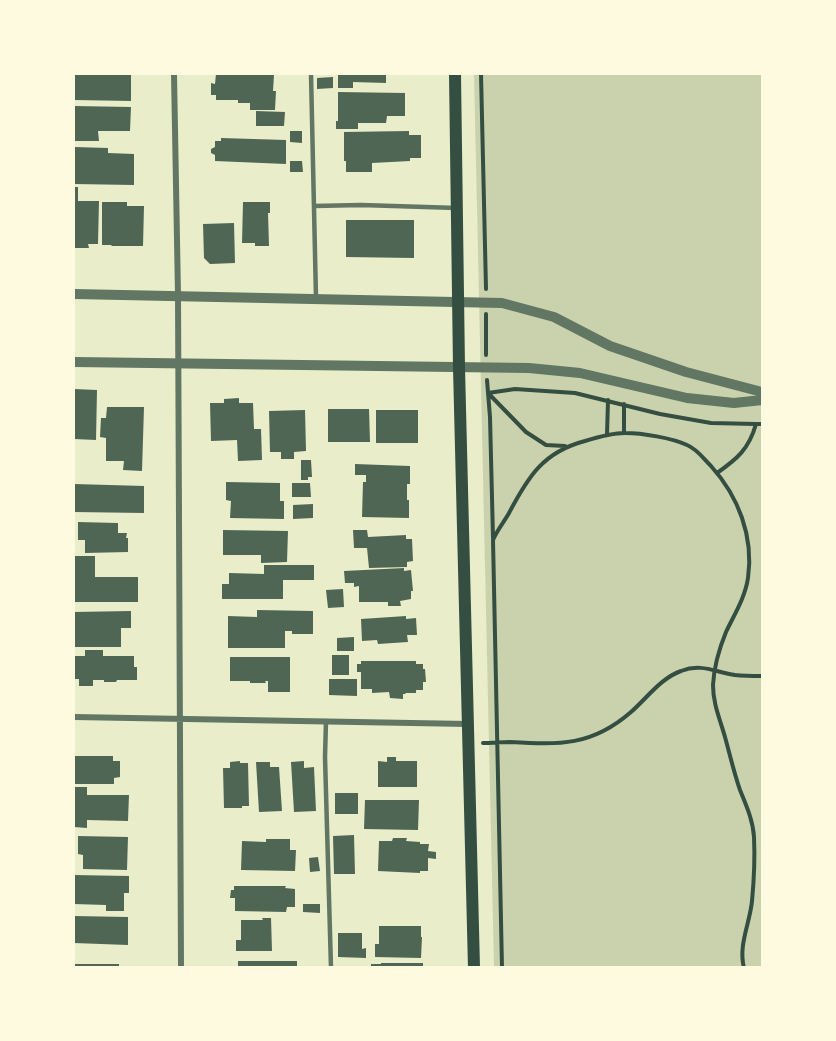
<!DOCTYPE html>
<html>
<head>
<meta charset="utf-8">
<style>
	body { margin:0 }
	#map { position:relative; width:836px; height:1041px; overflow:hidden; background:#e9edc9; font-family:Quicksand,sans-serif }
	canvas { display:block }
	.frame { position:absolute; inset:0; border:75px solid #fefae0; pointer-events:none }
</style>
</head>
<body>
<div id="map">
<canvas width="836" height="1041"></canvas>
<div class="frame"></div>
</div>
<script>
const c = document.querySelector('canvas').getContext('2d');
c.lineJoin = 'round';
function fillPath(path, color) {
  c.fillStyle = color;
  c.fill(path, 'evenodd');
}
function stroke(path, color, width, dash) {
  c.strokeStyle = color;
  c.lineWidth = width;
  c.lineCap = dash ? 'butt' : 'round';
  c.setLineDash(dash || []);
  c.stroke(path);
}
const green = new Path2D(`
	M474,74H762V967H494Z`);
const building = new Path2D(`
	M75,74H131V101L74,100V76H75Z
	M216,74L274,75L273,91H276L275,110H250V103H238V100H216V95H211V83L215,84Z
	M338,74H386V83L353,82V88H338Z
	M333,77V88L317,89V78Z
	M338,92L405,93V116H387L386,123H358V129H336V121H338Z
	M74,106L131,107L130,131H98L99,141H74Z
	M256,111L285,112L284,126H256Z
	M290,131H302V143L290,142Z
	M409,131V135H421V158H410V161L372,163V172H346V161H344V132Z
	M221,138L286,140V164L215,161V155L211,153V149L215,147V141H221Z
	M74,147L108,148V153L134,154V185L74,184Z
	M290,161H302L303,172H290Z
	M74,187H78V201H99L98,244H88L89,248H74Z
	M102,202H127V206H144L143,246H112L111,245H102Z
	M243,202H270V213H268L269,246H255V243H242Z
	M346,220H414V258L346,257Z
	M234,223L235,263L210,264L204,258L203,224Z
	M74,389L97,390L96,440L74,439Z
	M239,398V403H253L254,429H261L262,460L238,461L237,440L211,441L210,403H224V399Z
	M107,407H144L142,471L123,470L124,461H106V438L100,437L101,418H106Z
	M328,409H369L370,442H328Z
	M305,410L306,451L294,452V459H281V452H270L269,411Z
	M376,410H418V443H376Z
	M301,460H311L312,477H308V480H301Z
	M355,464L410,466V484H407V500H409V518L362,517L363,482H366V475H355Z
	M226,482L280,483V501H284V519L230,518L231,501L226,500Z
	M292,483H310L311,497H292Z
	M74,484L144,486V513L74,512Z
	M313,504V518L293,519V505Z
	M78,522L118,523V533H127L126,538H128V552L85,553V540H78Z
	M223,530L288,531L287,562L261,563V555H223Z
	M353,530H367L368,537L406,535V539H412L413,561L407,562V567L369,568L367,548H354Z
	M74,556H95V577H138V602H74Z
	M264,565H314V580H283V599H222V584H229V573L264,574Z
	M404,568V571L411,570L413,591H411V599L400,601L401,606H388V602H359V586L354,587V583H345L344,571Z
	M343,589L344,607L328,608L326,590Z
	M257,610L313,611V634H292V631H285V648H228V616L257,617Z
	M131,611V628H121V647H74V612Z
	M406,616V619L416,618L417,635H407L408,642L378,644L377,640L362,641L361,619Z
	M354,637V651H337V638Z
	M85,650H103V656H134V667H137V680H117L116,682H104V680H93V686H79V679H74V656H85Z
	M332,655H349V675H332Z
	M230,657H290V692H268V681H265L266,683H250V681H230Z
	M361,661H416V664H423V669H425L426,682H423V690H416V693H405L406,694H403V699L390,698L389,692L372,693V689H361V672H357V664H361Z
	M329,679H357V696L329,695Z
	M74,756H113V761H120V777L114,778V784H74Z
	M387,757H396V761H417V787H378V761L387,762Z
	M240,761V763H248L249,806H242V808H224L223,768H230V762Z
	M304,761V768L314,767L316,811L294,812L291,762Z
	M256,762H270V767H279L282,811L259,812Z
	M74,787H87V795H129L128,821L87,820V828L74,827Z
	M335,793H358V814H335Z
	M365,800H419L418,830L364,829Z
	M354,835L355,874H334L333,836Z
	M78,836L128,837L127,870L83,869V855L78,854Z
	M393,838H407L406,841L420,842V844H429L428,851L436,852V859L428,858V871H420V873L378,871L379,841H392Z
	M266,839H290V850H296L295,871L241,870L242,841L266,842Z
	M318,857L320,871L310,872L309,858Z
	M74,875L129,876V893H124V911H106V905L74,904Z
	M234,886H286L285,888L295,889V907H287L286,912L235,911V898H230L231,890H234Z
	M303,904H320V913L303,912Z
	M74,916L128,917V945L74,943Z
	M262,918H271L272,951H236V940H241V920H263Z
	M379,926H421V937H422L421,958L375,957V944H379Z
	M338,933H362V949L366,948V958L338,957Z
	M238,961H297V968H238Z
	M381,963H423V968H371V964H381Z
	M74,964H119V968H74Z`);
const path = new Path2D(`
	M481,74L486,289
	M486,314V355
	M487,380L490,417L493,538
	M488,393L515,389L575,393L660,414L711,423L756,424
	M488,393L526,432L546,445L565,446
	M624,433V404
	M607,435L608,400
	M717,473C737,459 749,449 756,424H762
	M483,743C492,743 501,742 510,742C560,745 592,746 631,712C647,698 661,678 681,671C701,663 715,672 735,675C744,676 753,676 762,676
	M502,968L493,540C497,530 504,522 509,513C528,477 543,452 585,441C598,437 612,433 625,433C642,433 672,438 687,445C697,449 703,458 711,466C738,496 754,536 748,578C745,598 734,615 726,632C719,649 714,667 713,685C713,704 720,719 725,737C730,755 734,773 740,790C746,805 753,820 754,837C755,858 754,880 752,901C750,923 738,945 744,968`);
const service = new Path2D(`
	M311,74L316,298
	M314,206L361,205L457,208
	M326,721L325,757L331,968`);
const minor = new Path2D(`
	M174,74L178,295L181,968
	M74,717L468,724`);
const tertiary = new Path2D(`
	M74,294L502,303L554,317L610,346L686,372L762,392
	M74,362L529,368L580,373L687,398L734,403L762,400`);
const secondary = new Path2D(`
	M455,74L459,368L474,968`);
fillPath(green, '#cad2ad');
fillPath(building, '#4f6655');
stroke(path, '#344e41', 4);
stroke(service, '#617663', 4.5);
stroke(minor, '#617663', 6);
stroke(tertiary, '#617663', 10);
stroke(secondary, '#344e41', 12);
</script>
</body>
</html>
